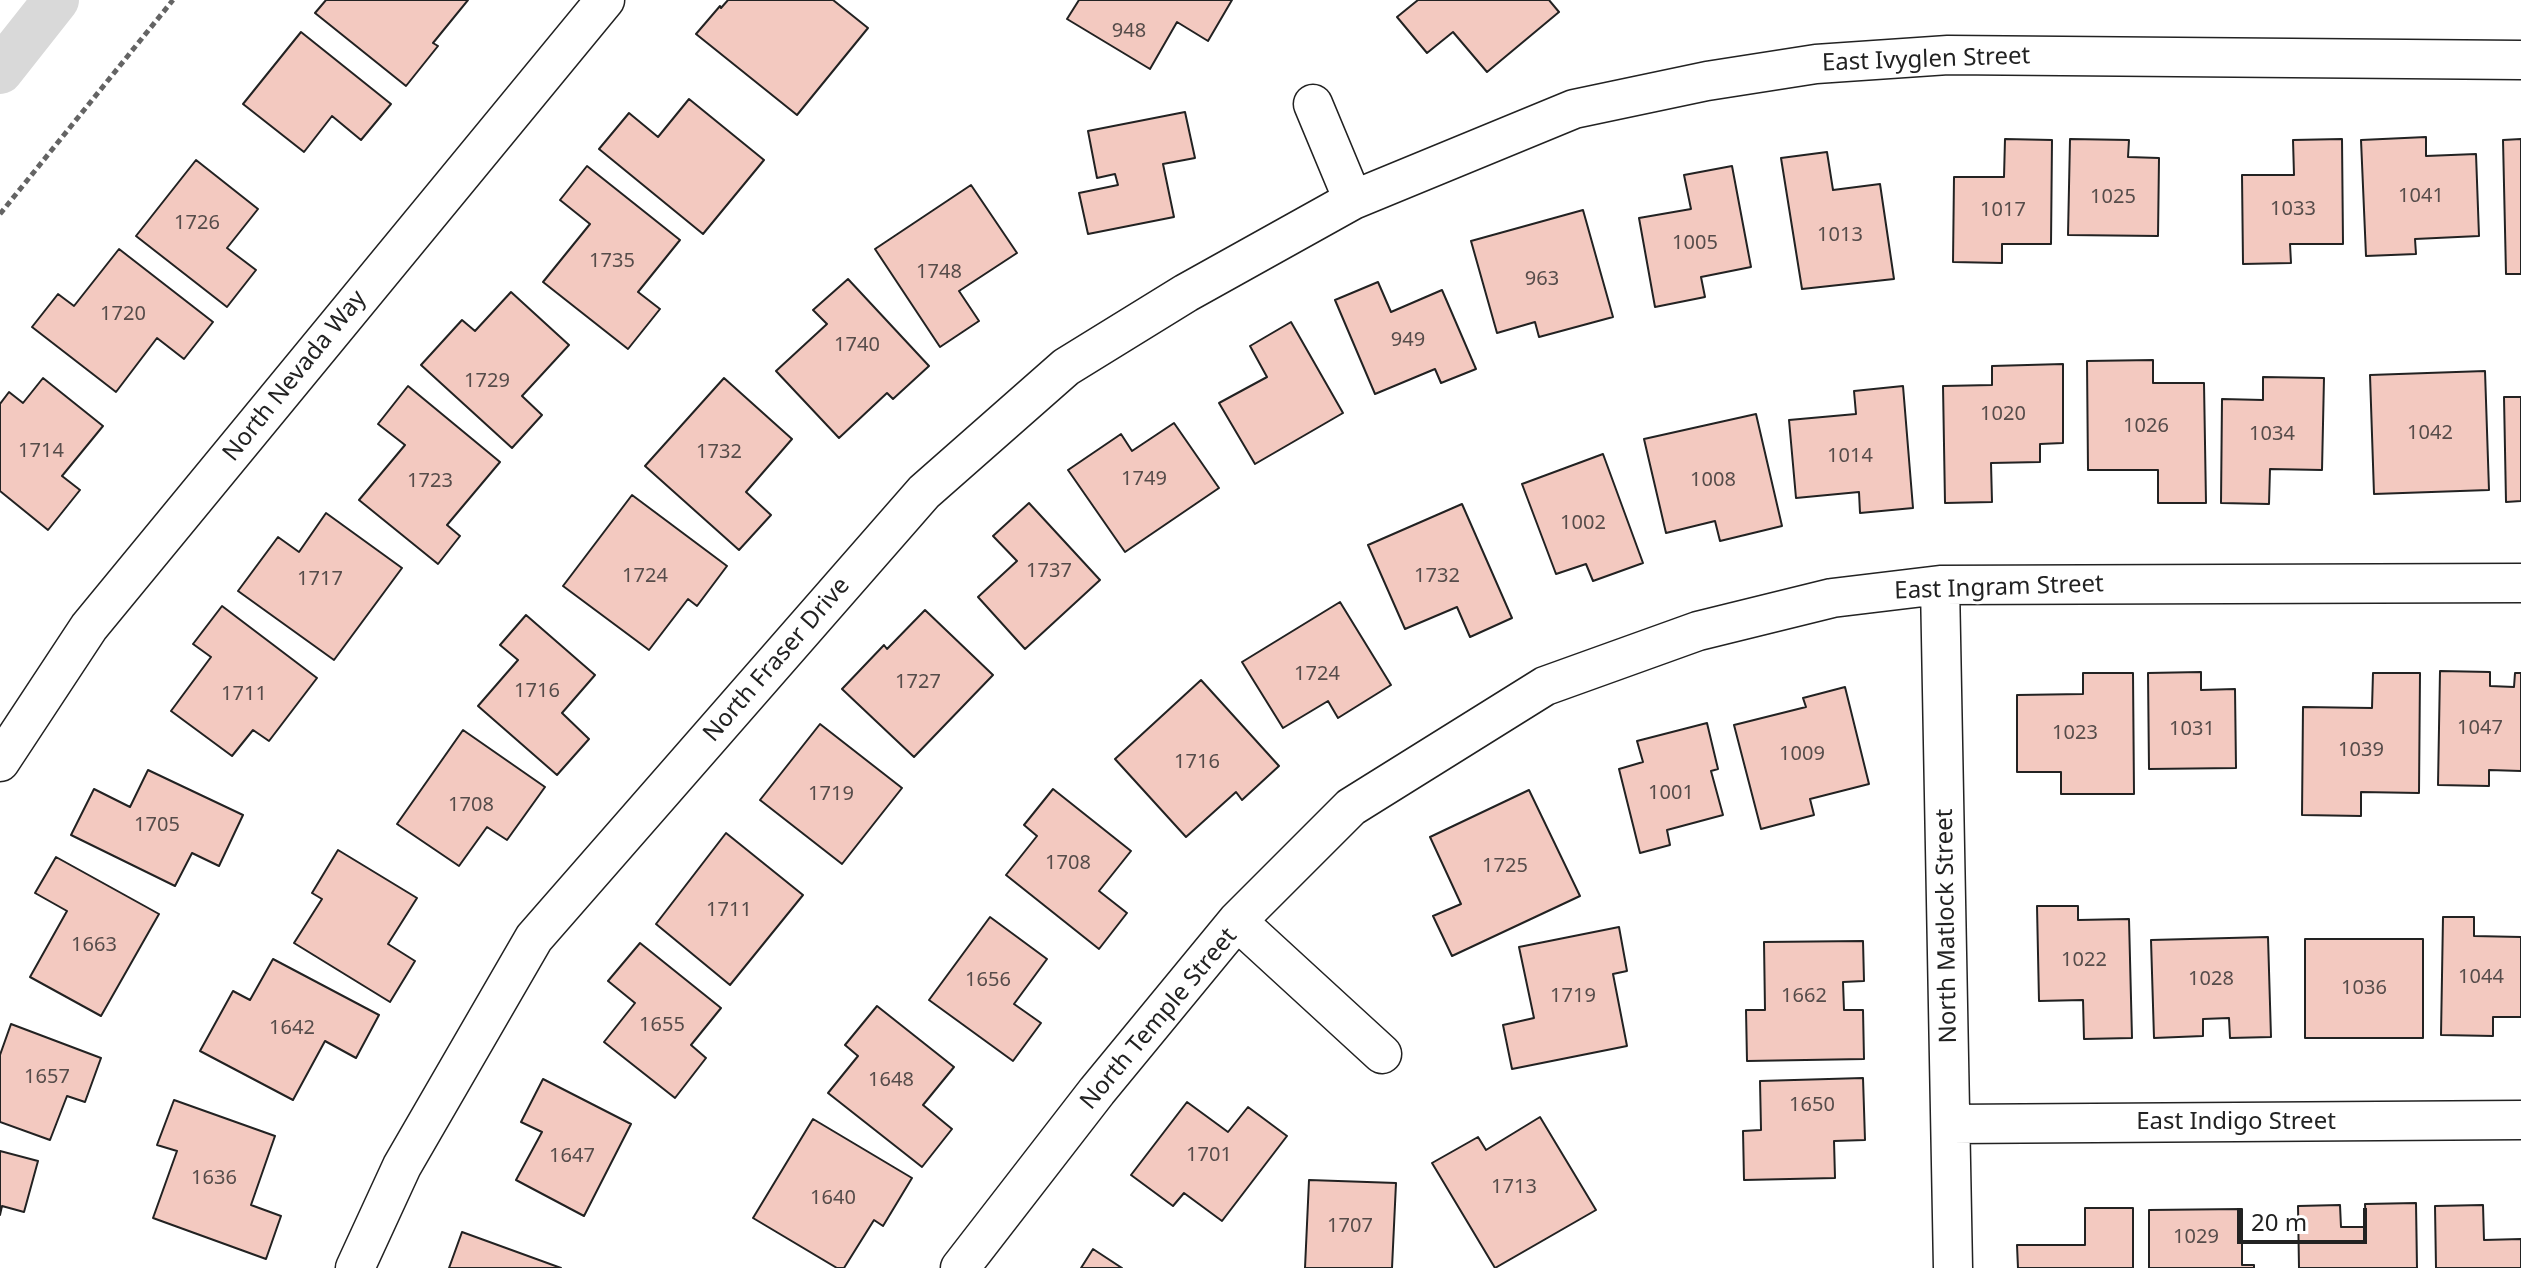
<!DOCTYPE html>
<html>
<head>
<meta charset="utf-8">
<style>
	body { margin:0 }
	#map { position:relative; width:2521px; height:1268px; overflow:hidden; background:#fff; font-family:"Noto Sans",sans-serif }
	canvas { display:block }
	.scale { position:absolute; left:2237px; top:1208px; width:130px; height:36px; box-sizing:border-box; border:4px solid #222; border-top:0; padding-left:10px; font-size:24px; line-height:28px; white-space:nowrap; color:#222; -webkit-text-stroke:6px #fff; paint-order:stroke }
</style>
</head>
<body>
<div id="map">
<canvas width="2521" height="1268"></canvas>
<div class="scale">20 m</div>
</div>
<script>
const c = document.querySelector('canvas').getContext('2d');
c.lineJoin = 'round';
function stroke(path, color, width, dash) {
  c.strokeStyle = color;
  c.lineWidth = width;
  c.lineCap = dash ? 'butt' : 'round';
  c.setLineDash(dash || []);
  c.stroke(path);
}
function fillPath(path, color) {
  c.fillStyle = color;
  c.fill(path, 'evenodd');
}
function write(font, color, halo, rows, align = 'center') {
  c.font = font + ' "Noto Sans",sans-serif';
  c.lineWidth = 6;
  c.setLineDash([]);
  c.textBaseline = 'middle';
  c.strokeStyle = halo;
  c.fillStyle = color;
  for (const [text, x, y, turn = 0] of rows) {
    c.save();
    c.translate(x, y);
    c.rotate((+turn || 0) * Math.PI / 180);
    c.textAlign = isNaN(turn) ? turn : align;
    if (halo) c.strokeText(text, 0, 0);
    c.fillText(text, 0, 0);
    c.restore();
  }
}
const canal = new Path2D(`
	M0,71L56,0`);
const building = new Path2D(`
	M326,0H468L433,43L438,46L406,86L315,13Z
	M728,0H833L868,28L797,115L696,34L720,6L721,8Z
	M1079,0H1232L1208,41L1177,22L1150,69L1067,19Z
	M1418,0H1549L1559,12L1487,72L1453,32L1427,53L1397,17Z
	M301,32L391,104L361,140L332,116L304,152L243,104Z
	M689,99L764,160L703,234L599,149L629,113L658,137Z
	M1185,112L1195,158L1163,164L1174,217L1088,234L1079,193L1118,185L1115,174L1097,178L1088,131Z
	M2426,137V156L2476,154L2479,236L2415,239L2416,254L2366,256L2361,140Z
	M2005,139L2052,140L2051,244H2002V263L1953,262L1954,177H2004Z
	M2070,139L2129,140L2128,157L2159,158L2158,236L2068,235Z
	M2342,139L2343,244H2290L2291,263L2243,264L2242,175H2294L2293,140Z
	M2521,139V274H2506L2503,140Z
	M1827,152L1833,190L1880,184L1894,279L1802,289L1781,158Z
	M196,160L258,209L227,248L256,270L227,307L136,236Z
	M587,166L680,240L638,292L660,309L628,349L543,282L590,224L560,200Z
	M1732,166L1751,267L1701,277L1705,297L1655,307L1639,218L1691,209L1684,175Z
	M971,185L1017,253L959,291L979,321L940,347L875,249Z
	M1583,210L1613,317L1539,337L1535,322L1497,333L1471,241Z
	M119,249L213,322L184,359L157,338L116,392L32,327L58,294L74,306Z
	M848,279L929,366L893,399L887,393L839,438L776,371L827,324L813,310Z
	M1378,282L1391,312L1442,290L1476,369L1441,383L1435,369L1375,394L1335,300Z
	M511,292L569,345L522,396L542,415L512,448L421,365L462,320L475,331Z
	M1291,322L1343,413L1255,464L1219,403L1267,377L1250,346Z
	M2153,360V383H2204L2206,503H2158V470H2088L2087,361Z
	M2063,364V443L2040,444V462L1991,463L1992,502L1945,503L1943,386L1992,385V366Z
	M2485,371L2489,490L2374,494L2370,375Z
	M2263,377L2324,378L2322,470L2270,469L2269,504L2221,503L2222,399L2263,400Z
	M43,378L103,426L62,476L80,490L48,530L0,491V404L9,392L23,403Z
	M724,378L792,439L746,492L771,515L739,550L645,466Z
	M408,386L500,462L447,525L460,536L438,564L359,500L405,445L378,424Z
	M1903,386L1913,508L1860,513L1859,492L1796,498L1789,420L1856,414L1854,391Z
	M2504,397H2521V501L2506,502Z
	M1756,414L1782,526L1720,541L1715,521L1666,533L1644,439Z
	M1174,423L1219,488L1125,552L1068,470L1121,434L1132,451Z
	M1603,454L1643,563L1593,581L1586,564L1556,574L1522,484Z
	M632,495L727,566L697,606L688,599L649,650L563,586Z
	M1029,503L1100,580L1025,649L978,597L1017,561L993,536Z
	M1462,504L1512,618L1470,637L1457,607L1405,629L1368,545Z
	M326,513L402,568L334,660L238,591L278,537L299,552Z
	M1340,602L1391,685L1338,718L1328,701L1283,728L1242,662Z
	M222,606L317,678L269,741L253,730L232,756L171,711L211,657L193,644Z
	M925,610L993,675L914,757L842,689L884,645L887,649Z
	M526,615L595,675L562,713L589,739L557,775L478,706L518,660L500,645Z
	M2440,671L2490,672V686L2514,687L2515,673H2521V771L2489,770V786L2438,785Z
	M2201,672V690L2235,689L2236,768L2149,769L2148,673Z
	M2083,673H2133L2134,794H2061V772H2017V695L2083,694Z
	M2373,673H2420L2419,793L2361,792V816L2302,815L2303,707L2372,708Z
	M1201,680L1279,766L1242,800L1236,792L1186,837L1115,759Z
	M1845,687L1869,784L1810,799L1814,815L1761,829L1734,725L1806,707L1803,698Z
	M1707,723L1718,769L1711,771L1723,815L1667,830L1670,845L1640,853L1619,769L1643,762L1637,741Z
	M820,724L902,788L842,864L760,800Z
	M463,730L545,787L507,840L487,827L459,866L397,824Z
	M148,770L243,815L219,866L192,853L175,886L71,835L94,789L130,807Z
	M1053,789L1131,851L1099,891L1127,913L1099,949L1006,875L1037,836L1024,825Z
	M1529,790L1580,896L1452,956L1433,916L1461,904L1430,837Z
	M726,833L803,895L730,985L656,924Z
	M338,850L417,898L388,944L415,961L390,1002L294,943L322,899L312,893Z
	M56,857L159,914L101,1016L30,977L67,911L35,893Z
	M2037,906H2078V920L2129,919L2132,1038L2084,1039L2083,1000L2039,1001Z
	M990,917L1047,959L1014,1004L1041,1023L1013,1061L929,1000Z
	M2443,917H2474V936L2521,937V1017H2493V1036L2441,1035Z
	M1619,927L1627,971L1613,974L1627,1046L1512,1069L1503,1025L1534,1018L1519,947Z
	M2268,937L2271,1037L2230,1038L2229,1018L2203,1019V1036L2154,1038L2151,940Z
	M2305,939H2423V1038H2305Z
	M1863,941L1864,981L1843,982L1844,1010H1863L1864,1059L1747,1061L1746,1010H1765L1764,942Z
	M640,943L721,1008L691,1045L706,1058L675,1098L604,1042L635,1003L608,981Z
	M273,959L379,1015L356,1058L325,1041L293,1100L200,1051L233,991L250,1000Z
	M877,1006L954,1067L923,1105L952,1129L922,1167L828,1093L858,1056L845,1045Z
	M11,1024L101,1058L85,1102L67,1096L50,1140L0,1122V1055Z
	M1863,1078L1865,1140L1834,1141L1835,1178L1744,1180L1743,1131L1761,1130L1760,1081Z
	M543,1079L631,1124L584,1216L516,1180L542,1132L521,1122Z
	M174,1100L275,1136L251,1205L281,1216L266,1259L153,1218L177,1151L157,1145Z
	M1187,1102L1228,1132L1248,1107L1287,1136L1222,1221L1184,1193L1173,1206L1131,1175Z
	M1540,1117L1596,1210L1495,1268L1432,1163L1478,1137L1486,1150Z
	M813,1119L912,1178L883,1226L874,1220L844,1268H837L753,1218Z
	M0,1151L38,1161L24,1212L2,1206L0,1215Z
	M1309,1180L1396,1183L1392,1268H1305Z
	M2416,1203L2417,1268H2299L2298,1206L2340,1205L2341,1227H2366L2365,1204Z
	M2483,1205L2484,1240L2521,1239V1268H2436L2435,1206Z
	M2085,1208H2133V1268H2018L2017,1245H2085Z
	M2242,1209V1265H2254V1268H2149V1210Z
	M462,1232L561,1268H449Z
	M1093,1249L1122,1268H1081Z`);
const path = new Path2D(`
	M0,214L173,0`);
const minor = new Path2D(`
	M1313,104L1353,200
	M1940,585L1953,1268
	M0,762L89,627L605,0
	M1237,921L1382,1054
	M1952,1124L2521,1120
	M355,1268L402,1166L534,938L924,492L1066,367L1186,293L1353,200L1574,109L1707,81L1816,64L1948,55L2521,60
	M960,1268L1097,1091L1237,921L1351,807L1545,686L1698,631L1832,598L1940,585L2521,583`);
const numberNames = [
	["948",1129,31],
	["1041",2421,196],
	["1025",2113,197],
	["1033",2293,209],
	["1017",2003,210],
	["1726",197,223],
	["1013",1840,235],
	["1005",1695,243],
	["1735",612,261],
	["1748",939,272],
	["963",1542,279],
	["1720",123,314],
	["949",1408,340],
	["1740",857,345],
	["1729",487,381],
	["1020",2003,414],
	["1026",2146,426],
	["1042",2430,433],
	["1034",2272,434],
	["1714",41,451],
	["1732",719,452],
	["1014",1850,456],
	["1749",1144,479],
	["1008",1713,480],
	["1723",430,481],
	["1002",1583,523],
	["1737",1049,571],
	["1724",645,576],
	["1732",1437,576],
	["1717",320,579],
	["1724",1317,674],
	["1727",918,682],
	["1716",537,691],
	["1711",244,694],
	["1047",2480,728],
	["1031",2192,729],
	["1023",2075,733],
	["1039",2361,750],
	["1009",1802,754],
	["1716",1197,762],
	["1001",1671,793],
	["1719",831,794],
	["1708",471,805],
	["1705",157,825],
	["1708",1068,863],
	["1725",1505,866],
	["1711",729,910],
	["1663",94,945],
	["1022",2084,960],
	["1044",2481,977],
	["1028",2211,979],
	["1656",988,980],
	["1036",2364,988],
	["1719",1573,996],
	["1662",1804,996],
	["1655",662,1025],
	["1642",292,1028],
	["1657",47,1077],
	["1648",891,1080],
	["1650",1812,1105],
	["1701",1209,1155],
	["1647",572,1156],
	["1636",214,1178],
	["1713",1514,1187],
	["1640",833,1198],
	["1707",1350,1226],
	["1029",2196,1237]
];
const streetNames = [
	["East Ivyglen Street",1926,60,-2],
	["North Nevada Way",295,376,-51],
	["East Ingram Street",1999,588,-2],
	["North Fraser Drive",777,660,-49],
	["North Matlock Street",1947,926,-91],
	["North Temple Street",1159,1019,-50],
	["East Indigo Street",2236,1122]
];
stroke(canal, '#d9d9d9', 46);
fillPath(building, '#f3c9c0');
stroke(building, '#222', 2);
stroke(minor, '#222', 41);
stroke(path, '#646464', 5, [6, 4]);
stroke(minor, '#fff', 38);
write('20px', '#564c4a', null, numberNames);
write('24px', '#222', '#fff', streetNames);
</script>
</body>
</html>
